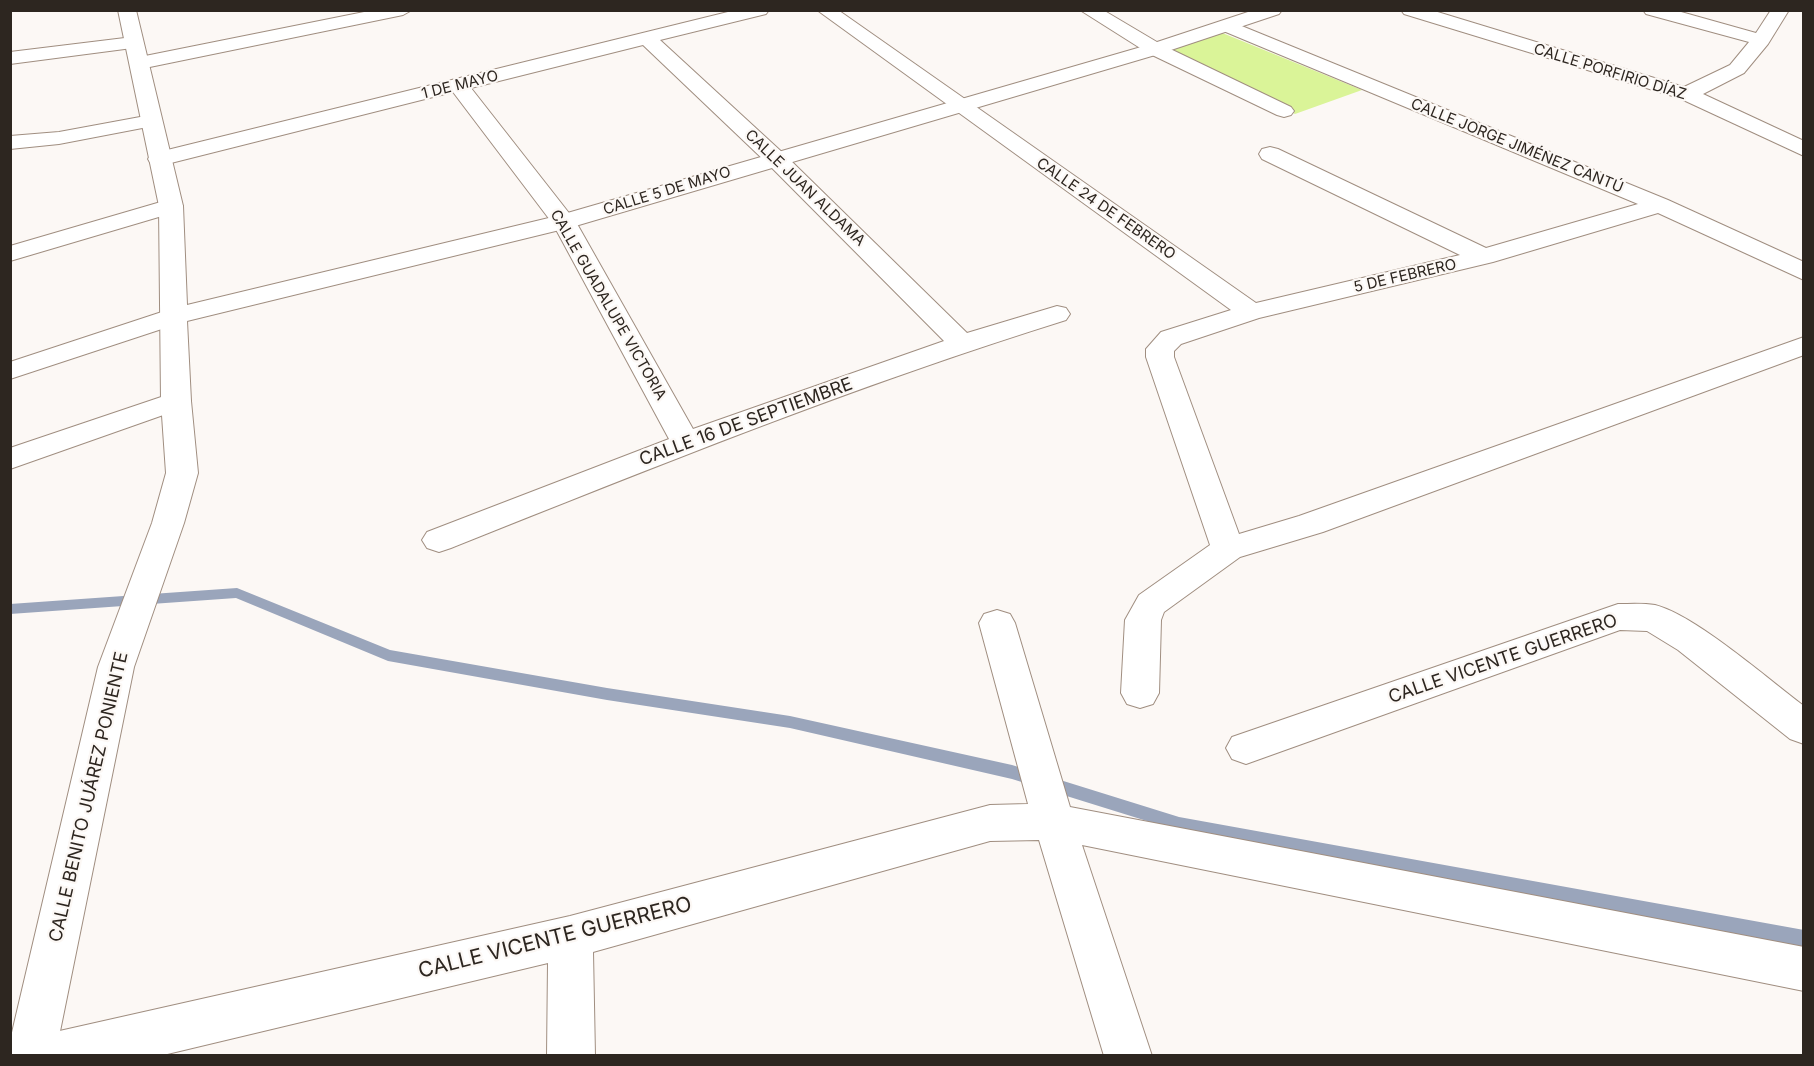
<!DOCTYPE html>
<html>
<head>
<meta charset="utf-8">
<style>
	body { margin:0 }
	#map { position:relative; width:1814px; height:1066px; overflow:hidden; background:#fcf8f5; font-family:Inter,sans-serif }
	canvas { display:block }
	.frame { position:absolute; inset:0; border:12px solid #2d2620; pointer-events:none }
</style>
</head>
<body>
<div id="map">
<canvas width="1814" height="1066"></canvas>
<div class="frame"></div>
</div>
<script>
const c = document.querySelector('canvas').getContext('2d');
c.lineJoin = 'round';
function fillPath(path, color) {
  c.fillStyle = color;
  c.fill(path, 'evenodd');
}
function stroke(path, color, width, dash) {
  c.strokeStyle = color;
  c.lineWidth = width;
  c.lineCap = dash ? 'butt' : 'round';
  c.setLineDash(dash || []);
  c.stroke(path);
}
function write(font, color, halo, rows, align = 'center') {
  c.font = font + ' Inter,sans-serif';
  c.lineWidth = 4.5;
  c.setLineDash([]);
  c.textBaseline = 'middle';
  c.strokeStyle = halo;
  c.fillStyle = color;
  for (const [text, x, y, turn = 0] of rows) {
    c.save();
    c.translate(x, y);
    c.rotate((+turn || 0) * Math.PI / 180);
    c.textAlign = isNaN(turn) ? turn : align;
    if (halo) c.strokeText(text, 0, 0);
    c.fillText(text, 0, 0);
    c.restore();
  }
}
const green = new Path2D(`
	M1220,32L1362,90L1295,114L1172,49Z`);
const stream = new Path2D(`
	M237,588L390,650L607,688L790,716L1012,765L1179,817L1804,930V948L1179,831L1012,779L790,728L607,700L388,661L236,598L10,614V604Z`);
const minor = new Path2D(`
	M374,10H412L403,15L140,69L133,67L130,63L133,59L140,57Z
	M736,10H769L766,14L660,40L784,154L967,333L1057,306L1066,308L1070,314L1066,320C857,385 654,467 451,548L439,552L427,548L422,540L427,532L669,439L553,224L453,92L159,166L151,164L148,159L151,154ZM643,45L768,164L944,341L693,429L576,222L471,88Z
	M817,10H838L1256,303L1460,255L1262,159L1259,154L1262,149L1270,147L1278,149L1486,248L1638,204L1221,30L1218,26L1221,22L1227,20L1668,200L1804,262V280L1658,213L1493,262L1259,318L1181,344L1174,351V357L1239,534L1299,516L1804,337V355L1323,532L1240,557L1164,612L1161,620L1159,693L1153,704L1140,708L1127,704L1121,693L1125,620L1139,595L1210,545L1146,357V349L1161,332L1231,310Z
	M1080,10H1103L1162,45L1291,107L1294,111L1291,115L1284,117L1277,115L1148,53Z
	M1401,10H1431L1684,87L1730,65L1749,42L1646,14L1643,10H1674L1756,33L1771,10H1789L1768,44L1744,73L1703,94L1804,141V156L1679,98L1404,14Z
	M133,37L140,39L142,43L140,47L10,64V52Z
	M151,115L158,117L162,121L158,125L59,144L10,149V136L59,132Z
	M171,199L179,201L183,206L179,211L10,261V246Z
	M174,308L183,310L187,316L183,322L10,379V362Z
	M176,392L186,395L191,401L186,407L10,469V448Z
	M1618,604C1630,604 1643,603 1655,605C1695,615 1768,679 1804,706V744L1790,739L1678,650L1647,631L1620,630L1246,764L1232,759L1226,748L1232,737Z
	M997,610L1010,614L1015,623L1070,807L1804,947V991L1082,845L1152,1056H1104L1039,840L990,841L593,952L595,1056H547L548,963L159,1056H31L38,1039L55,1032L570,916L990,805L1028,804L979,623L984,614Z`);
const tertiary = new Path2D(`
	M118,10H136L183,206L187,305L557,216L1148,45L1254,10H1282L1279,14L1162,53L572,227L187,321L191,401L198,473L184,523L134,667L55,1056H10V1041L98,667L152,523L166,473L161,401L159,206Z`);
const farStreetnames = [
	["CALLE PORFIRIO DÍAZ",1610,72,17],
	["1 DE MAYO",460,85,-14],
	["CALLE JORGE JIMÉNEZ CANTÚ",1517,146,22],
	["CALLE JUAN ALDAMA",805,188,44],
	["CALLE 5 DE MAYO",667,191,-17],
	["CALLE 24 DE FEBRERO",1106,209,35],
	["5 DE FEBRERO",1405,276,-13],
	["CALLE GUADALUPE VICTORIA",608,305,60]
];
const streetNames = [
	["CALLE 16 DE SEPTIEMBRE",746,422,-20],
	["CALLE VICENTE GUERRERO",1503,659,-19],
	["CALLE BENITO JUÁREZ PONIENTE",89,797,-77]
];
const nearStreetnames = [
	["CALLE VICENTE GUERRERO",555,938,-14]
];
fillPath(green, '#daf498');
fillPath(stream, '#9aa5bb');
stroke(minor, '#a08e80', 2);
stroke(tertiary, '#a08e80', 2);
fillPath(minor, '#fff');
fillPath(tertiary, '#fff');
write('15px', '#2d2620', '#fcf8f5', farStreetnames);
write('18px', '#2d2620', '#fcf8f5', streetNames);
write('21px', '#2d2620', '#fcf8f5', nearStreetnames);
</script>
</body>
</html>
